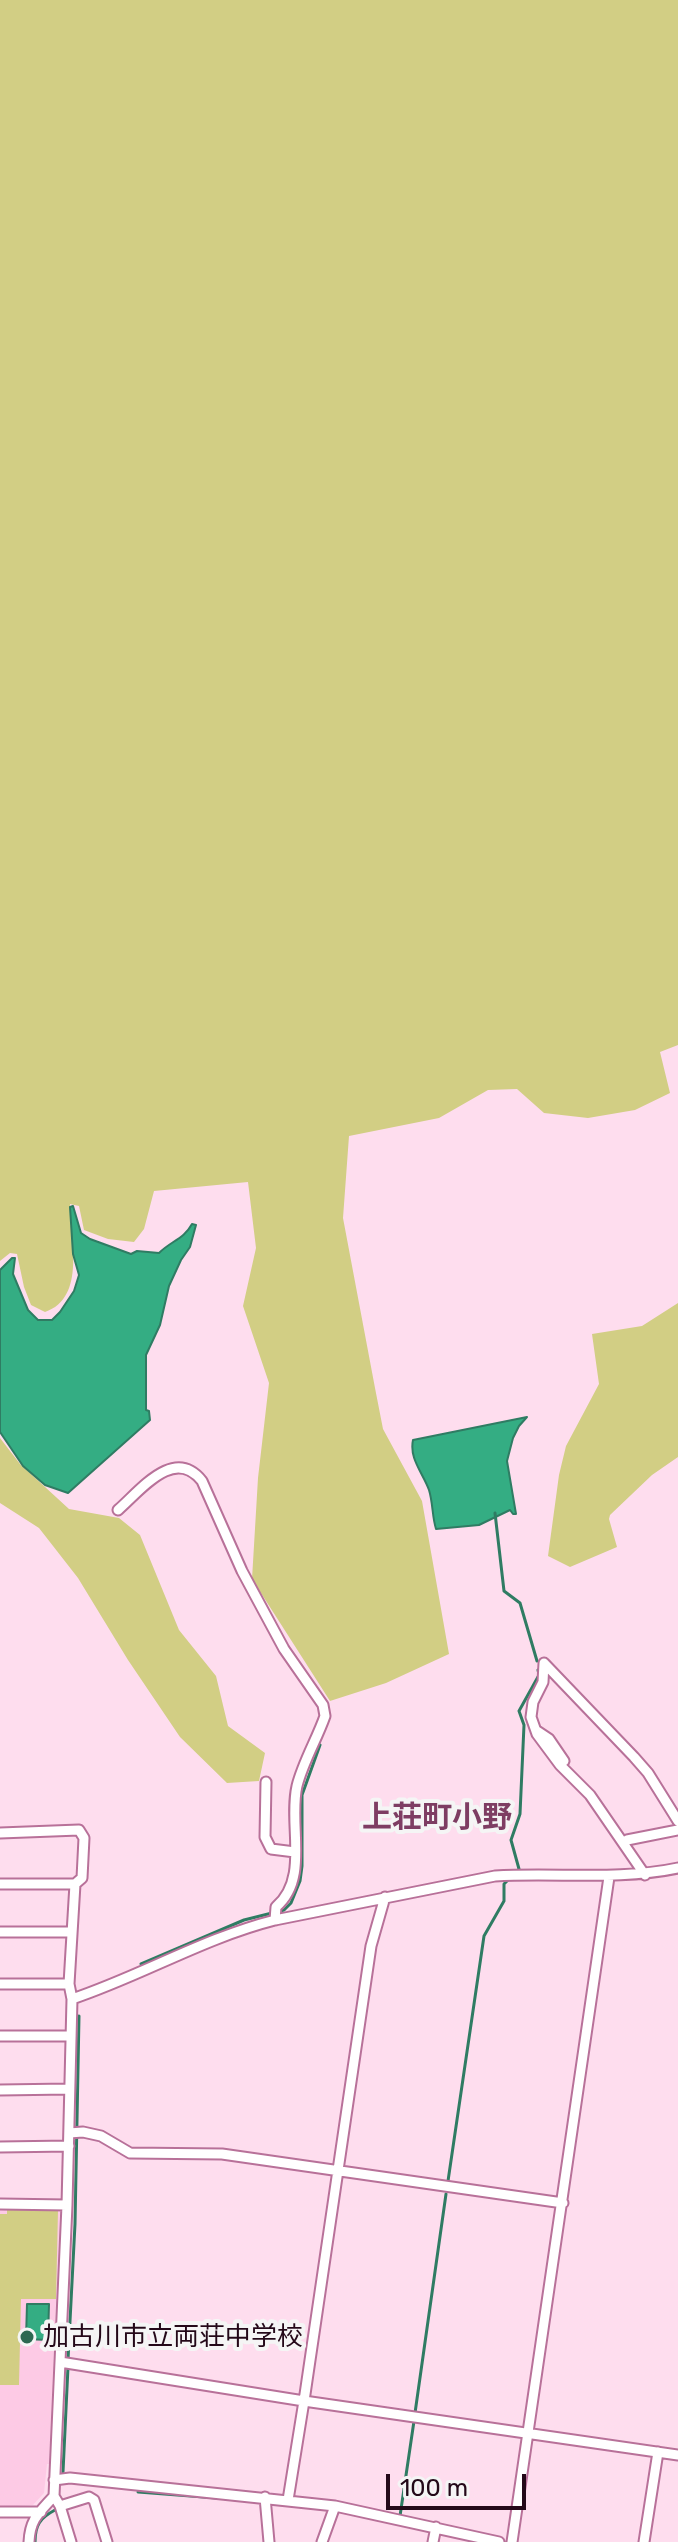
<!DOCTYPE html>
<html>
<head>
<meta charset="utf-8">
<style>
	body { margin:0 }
	#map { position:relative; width:678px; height:2542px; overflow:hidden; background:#feddee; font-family:Rubik,sans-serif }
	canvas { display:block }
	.scale { position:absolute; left:386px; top:2474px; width:140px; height:36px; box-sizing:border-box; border:4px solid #240919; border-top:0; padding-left:10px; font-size:24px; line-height:28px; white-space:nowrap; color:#240919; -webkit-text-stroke:6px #f5f5f5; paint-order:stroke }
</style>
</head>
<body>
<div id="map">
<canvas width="678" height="2542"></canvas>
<div class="scale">100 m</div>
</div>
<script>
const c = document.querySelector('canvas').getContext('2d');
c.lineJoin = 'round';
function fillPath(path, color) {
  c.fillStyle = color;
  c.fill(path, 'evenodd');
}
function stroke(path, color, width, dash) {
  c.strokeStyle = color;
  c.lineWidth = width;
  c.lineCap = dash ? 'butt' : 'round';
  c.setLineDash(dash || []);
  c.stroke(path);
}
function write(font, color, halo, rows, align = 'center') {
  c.font = font + ' Rubik,"Noto Sans JP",sans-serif';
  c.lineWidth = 8;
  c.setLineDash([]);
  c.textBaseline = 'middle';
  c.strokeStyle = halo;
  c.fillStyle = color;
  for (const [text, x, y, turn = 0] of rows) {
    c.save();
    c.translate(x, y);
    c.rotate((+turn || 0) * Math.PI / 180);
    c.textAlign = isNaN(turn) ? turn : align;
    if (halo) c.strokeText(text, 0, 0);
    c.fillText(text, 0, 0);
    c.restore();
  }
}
const built = new Path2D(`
	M0,2209H60L49,2464H47L44,2493L33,2505L17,2506V2509H0Z`);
const green = new Path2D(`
	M0,0H678V1045L660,1052L670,1093L635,1110L588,1118L544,1113L517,1089L488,1090L439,1118L349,1136L343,1218L375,1388L383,1429L422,1501L449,1654L386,1683L330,1701L252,1579L258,1478L269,1383L243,1306L256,1248L248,1182L154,1191L144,1229L134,1242L108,1239L84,1230L79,1206L70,1204C70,1237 87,1298 45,1312L31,1305L24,1287L17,1254L10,1253L0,1261Z
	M678,1303V1457L652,1475L610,1515L609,1519L617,1547L570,1567L548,1556L559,1475L566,1446L599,1384L592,1334L642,1326Z
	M0,1438L20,1464L69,1509L119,1518L140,1535L179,1630L216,1676L228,1726L265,1753L259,1781L227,1783L180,1737L128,1660L78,1578L39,1528L0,1503Z
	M7,2210H58L56,2299H21L19,2385H0V2214H7Z`);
const water = new Path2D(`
	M73,1206L81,1233L90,1239L131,1254L137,1251L159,1253C171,1241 184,1239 192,1224L196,1225L190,1247L181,1260L169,1286L160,1325L146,1355V1410L149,1411L150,1420L68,1493L45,1485L23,1466L0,1432V1270L12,1258H15L13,1274L28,1310L38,1320H52L60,1312L74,1291L79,1275L73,1254L70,1207Z
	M527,1417L519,1426L513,1438L507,1461L516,1514H513L510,1510L479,1525L436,1529C432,1516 433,1503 429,1490C423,1473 409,1459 413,1440Z
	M27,2304H49L48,2340L26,2339Z`);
const stream = new Path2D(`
	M495,1513L504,1591L520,1603L537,1661
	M515,1873L519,1869L511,1840L520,1814L524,1725L519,1711L539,1675L538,1670
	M141,1964L244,1920L284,1910L291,1903L300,1881L302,1866V1795L320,1745
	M448,2181L484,1936L504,1901V1884L510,1878
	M68,2360L75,2224L79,2016
	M415,2413L446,2194
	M63,2472L68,2367
	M138,2492L230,2499
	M400,2516L414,2421
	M35,2542C35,2525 40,2518 55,2510`);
const minor = new Path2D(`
	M118,1510C141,1490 174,1446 202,1481L242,1571L284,1649L323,1705L325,1716C317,1739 303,1762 297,1786C288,1825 310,1878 276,1907L275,1920
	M544,1663L543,1682L533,1702L531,1717L537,1734L560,1765L590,1795L645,1875
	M544,1663L634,1757L648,1773L678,1821
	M537,1731L549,1739L564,1761
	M266,1782L265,1837L271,1849L295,1852
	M0,1833L79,1830L84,1838L82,1878L75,1884L69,1984L72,1999L67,2205L54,2496L60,2506L71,2542
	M627,1840L678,1830
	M0,1884H75
	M0,1932H71
	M0,1984H69
	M72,1999C141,1976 204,1938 275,1920L495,1876C556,1872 617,1881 678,1868
	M0,2036H70
	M0,2090L68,2089
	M69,2133L83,2132L101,2136L130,2153L222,2154L563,2203
	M0,2147L69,2146
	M0,2204L67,2205
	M60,2362L304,2401L678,2455
	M54,2480L70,2478L335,2506L499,2542
	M265,2497L269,2542
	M288,2500L304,2401L371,1946L385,1897
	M60,2506L89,2497L94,2500L107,2542
	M0,2512H41
	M29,2542C30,2519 39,2513 54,2496
	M322,2542L335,2506
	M433,2542L436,2527
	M512,2542L609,1877
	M644,2542L658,2452`);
const markers = [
	[27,2337,8,"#2e6852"]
];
const poiNames = [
	["加古川市立両荘中学校",43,2337]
];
const quarterNames = [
	["上荘町小野",437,1818]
];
fillPath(built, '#fdcae5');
fillPath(green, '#d2ce84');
fillPath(water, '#34ad83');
stroke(water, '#2f7c63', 2);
stroke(stream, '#2f7c63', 3);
stroke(minor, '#b87199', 13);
stroke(minor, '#fff', 9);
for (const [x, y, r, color] of markers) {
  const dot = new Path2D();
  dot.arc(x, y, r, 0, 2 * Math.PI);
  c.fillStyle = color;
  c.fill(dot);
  stroke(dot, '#f5f5f5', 3);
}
write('26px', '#240919', '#f5f5f5', poiNames, 'left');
write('bold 30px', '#7e3d63', '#f5f5f5', quarterNames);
</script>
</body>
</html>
